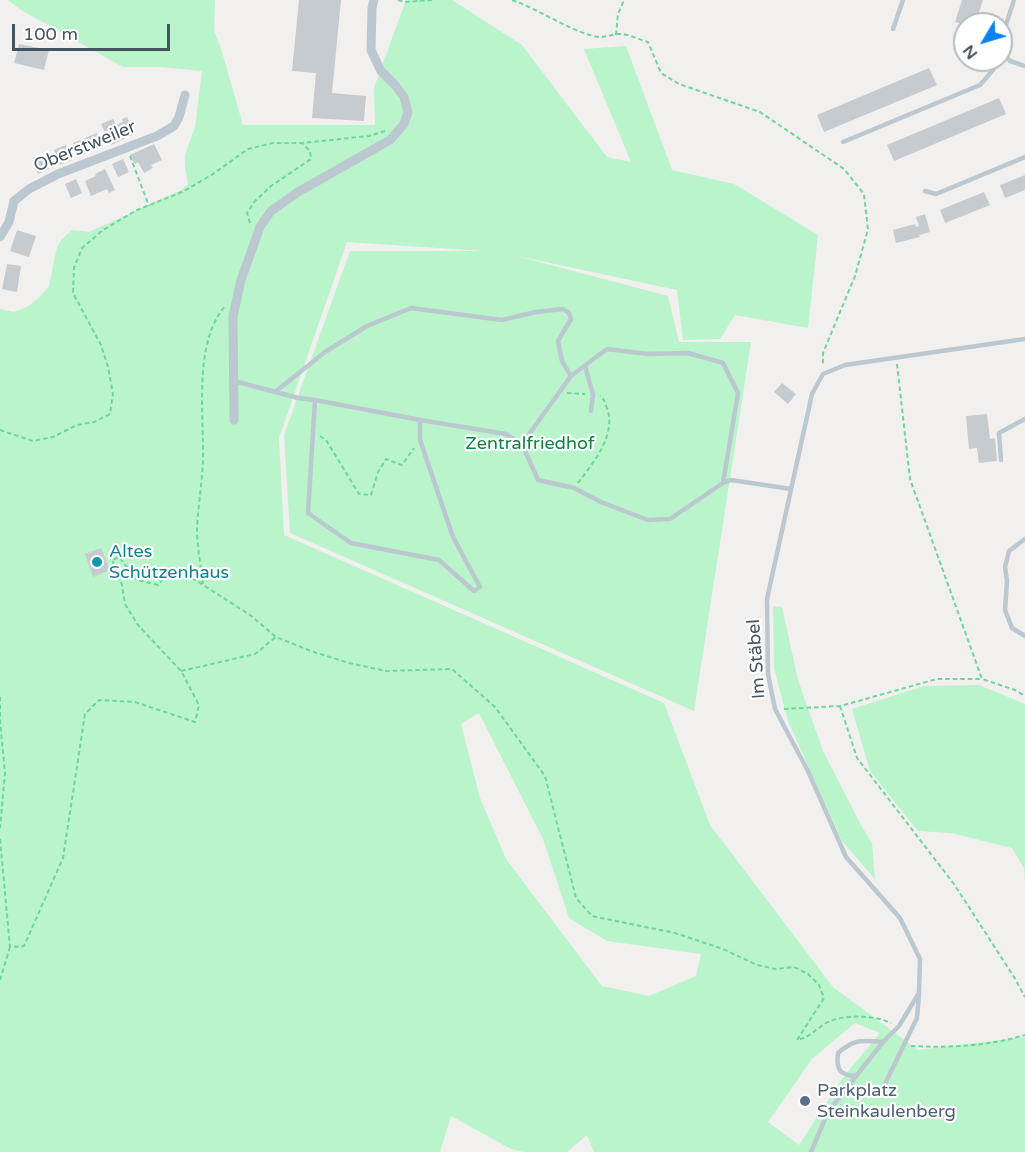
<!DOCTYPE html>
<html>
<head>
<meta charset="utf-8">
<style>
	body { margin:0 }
	#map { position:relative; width:1025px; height:1152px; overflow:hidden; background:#f2efef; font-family:"Varela Round",sans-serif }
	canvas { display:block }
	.north { position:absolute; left:953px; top:12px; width:60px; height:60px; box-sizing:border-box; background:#fff; border:2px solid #b5bbbf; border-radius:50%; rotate:232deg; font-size:16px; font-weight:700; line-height:24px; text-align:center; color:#45555f }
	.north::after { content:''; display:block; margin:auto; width:21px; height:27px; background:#0682f5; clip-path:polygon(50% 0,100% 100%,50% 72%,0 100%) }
	.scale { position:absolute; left:12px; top:24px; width:158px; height:27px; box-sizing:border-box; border:3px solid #45555f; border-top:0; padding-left:8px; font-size:18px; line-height:21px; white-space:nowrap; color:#45555f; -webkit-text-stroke:4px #fff; paint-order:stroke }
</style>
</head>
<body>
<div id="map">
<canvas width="1025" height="1152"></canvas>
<div class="north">N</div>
<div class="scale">100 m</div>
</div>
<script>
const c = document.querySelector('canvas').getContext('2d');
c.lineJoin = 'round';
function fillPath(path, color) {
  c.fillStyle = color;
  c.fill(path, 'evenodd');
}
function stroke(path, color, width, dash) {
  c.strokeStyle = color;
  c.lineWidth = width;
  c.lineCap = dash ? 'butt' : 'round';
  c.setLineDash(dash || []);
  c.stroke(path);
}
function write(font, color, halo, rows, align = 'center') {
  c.font = font + ' "Varela Round",sans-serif';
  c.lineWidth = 4.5;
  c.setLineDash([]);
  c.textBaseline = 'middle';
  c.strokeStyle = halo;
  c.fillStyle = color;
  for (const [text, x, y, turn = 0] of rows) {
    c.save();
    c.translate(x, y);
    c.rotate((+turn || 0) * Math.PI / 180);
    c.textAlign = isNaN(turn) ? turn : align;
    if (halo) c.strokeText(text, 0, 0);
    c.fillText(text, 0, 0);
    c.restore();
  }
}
const green = new Path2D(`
	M8,0H215L214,30L222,52L243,125H375L374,88L406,0H452L522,45L607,157L631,162L584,49L626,46L672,170L734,184L818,235L808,328L735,315L720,339L683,340L677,290L517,256L668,296L679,342H751L694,711L290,533L284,435L350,251H483L347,242L279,438L284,535L664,703L710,825L833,987L918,1050L1025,1037V1152H594L587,1135L567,1152H524L511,1149L451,1116L440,1152H0V309L14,312L27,307L40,297L49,286L57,247L61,240L72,230L89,232L179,191L188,185L185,166V155L195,127L202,71L160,67H123L21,10ZM479,713L543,839L569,918L607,941L701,954L696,976L649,996L602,986L506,859L480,798L461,724ZM855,1023L880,1033L841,1080L799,1145L768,1122L812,1059Z
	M773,606L782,607L798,680L823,751L862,827L872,843L875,879L842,841L788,721L774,668Z
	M979,685L1025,704V883L1024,868L1012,848L951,833L918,831L870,771L852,709L924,686Z`);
const building = new Path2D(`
	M299,0H341L332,93L366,96L364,121L312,118L316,73L292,71Z
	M962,0H983L975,24H965V25L955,22Z
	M19,44L49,50L44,70L14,63Z
	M929,68L937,85L824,132L817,115Z
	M999,98L1006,114L894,161L887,145Z
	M127,117L135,134L111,145L101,124L113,119L116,125L123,122L122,119Z
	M97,133L103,146L78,157L73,143Z
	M154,144L162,160L151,165L153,168L144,173L138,162L135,164L130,155Z
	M66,145L72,160L60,165L54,150Z
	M43,155L49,169L38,174L32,160Z
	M123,159L129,172L118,177L112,164Z
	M105,169L115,190L109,193L107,189L91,196L85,181L96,176L95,174Z
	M1025,175V190L1005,198L1000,185Z
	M76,179L82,193L71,198L65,184Z
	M984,192L990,205L945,223L940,210Z
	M925,214L930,232L919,235L920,237L896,243L893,230L915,224L916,227L919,226L916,217Z
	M17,230L36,236L29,257L10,251Z
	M7,264L21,266L17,292L2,289Z
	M782,383L796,394L788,404L774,392Z
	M987,414L990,439L995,438L997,461L979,463L977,448L969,449L966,416Z
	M101,548L110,570L93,577L85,554Z`);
const path = new Path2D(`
	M398,0L404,2L432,0
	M512,0C540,10 565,28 593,36C604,39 611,34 621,34C629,34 640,40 648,42L661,73L679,84L760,112L844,169L864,194L868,229L855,276L823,353V365
	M616,35L618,14L624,0
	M130,156L149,206
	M250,223L247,213L255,201L271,186L311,159L310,151L302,143
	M897,364L910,479L982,679L1015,690L1025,696
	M567,393L585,394
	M0,430L33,441L53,437L77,425L94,422L110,414L113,394L108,367L101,345L73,293L74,268L82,248L103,230L137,210L182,192L213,174L248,149L273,143H302L369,136L385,131
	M320,436L326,440L359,494L371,495L378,472L386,459L402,465L414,448
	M578,483C592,464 612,441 609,416C608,410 605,403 603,398L600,396
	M203,584C201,566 197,547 197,529C198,506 202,484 203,461C204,414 193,342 226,305
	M181,671L255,654L276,637
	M0,697V720L5,773L0,828
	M840,706L857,758L954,884L1014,977L1025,997
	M784,709L840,706L937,679H981
	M0,839L10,947L24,946L63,858L85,714L99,700L135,702L195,722L199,705L181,671L138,625L125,604L122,585L112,560L119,557L137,580L158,585L167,575L177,571L197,581L250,615L276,637L311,651L349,663L386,671L452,669L495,707L545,776L576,898L592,916L675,933L723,949L757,965L776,969L794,967L808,974L819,985L824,998L797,1040C809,1038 816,1029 826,1023C842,1014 875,1015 891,1023
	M0,980L10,947
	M911,1046C949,1048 989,1046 1025,1035`);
const service = new Path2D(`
	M893,29L903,0
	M1002,52L1010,61L1025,66
	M1001,54V40L1014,0
	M843,142L980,85L993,70L998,60
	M925,191L936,194L1025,157
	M585,366L593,394L591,411
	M234,381L298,398L315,400L420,420L506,434L522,444L538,480L574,488L601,502L648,520L670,519L723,483L731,480L791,489
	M275,392L325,352L367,326L411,308L502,320L536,312L563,309L569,313L571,319L558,341L562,361L571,376
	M315,400L308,513L351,543L439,560L474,591L480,587L453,537L420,440V420
	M522,444L571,376L607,349L648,354L688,353L723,363L738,393L723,483
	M1001,460L999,433L1025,419
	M1025,539L1009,551L1005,567L1007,581L1005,610L1012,628L1025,636
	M856,1076C839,1075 836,1069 838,1053C854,1039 862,1040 883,1042
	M881,1092L917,1018L919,995
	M811,1152L828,1112L883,1042L899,1026L919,993L920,959L900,918L846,857L808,771L775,709L768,674L767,599L812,394L823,374L845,365L1025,339`);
const minor = new Path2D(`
	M0,237L9,222L14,201L29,189L58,174L157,136L174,126L179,117L185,95
	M234,420L233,316L241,280L260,227L271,211L298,192L390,140L404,124L408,112L404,97L395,85L381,71L371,50L372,8L374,0`);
const markers = [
	[97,562,6,"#0f9aa8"],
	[805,1101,6,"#5c6f8a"]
];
const streetNames = [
	["Oberstweiler",85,147,-22],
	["Im Stäbel",757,659,-94]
];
const parkNames = [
	["Zentralfriedhof",530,444]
];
const cultureNames = [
	["Altes",109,552],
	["Schützenhaus",109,573]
];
const serviceNames = [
	["Parkplatz",817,1091],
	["Steinkaulenberg",817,1112]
];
fillPath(green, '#b9f4cb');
fillPath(building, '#c6cbd0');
stroke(path, '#6ed69a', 2, [4.5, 3]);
stroke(service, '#bbc8d0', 4.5);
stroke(minor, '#bbc8d0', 9);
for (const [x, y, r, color] of markers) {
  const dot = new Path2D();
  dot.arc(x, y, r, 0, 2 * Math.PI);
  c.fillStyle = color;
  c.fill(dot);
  stroke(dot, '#fff', 2);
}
write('18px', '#45555f', '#fff', streetNames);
write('18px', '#0d833f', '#fff', parkNames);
write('18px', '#0d838f', '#fff', cultureNames, 'left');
write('18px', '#4e5e75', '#fff', serviceNames, 'left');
</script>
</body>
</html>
